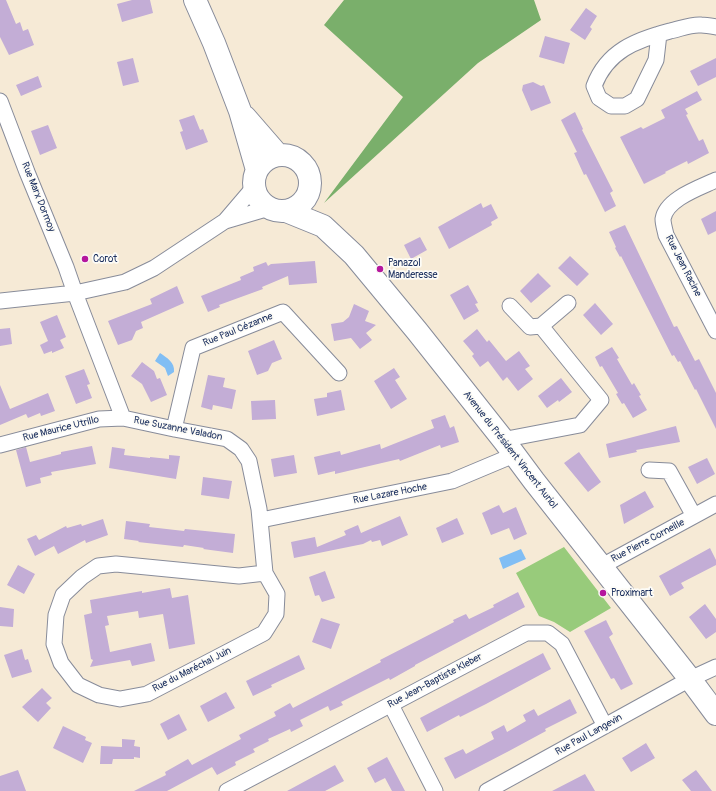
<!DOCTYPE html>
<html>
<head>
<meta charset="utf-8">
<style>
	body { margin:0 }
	canvas { display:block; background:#f6ead6 }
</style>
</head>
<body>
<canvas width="716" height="791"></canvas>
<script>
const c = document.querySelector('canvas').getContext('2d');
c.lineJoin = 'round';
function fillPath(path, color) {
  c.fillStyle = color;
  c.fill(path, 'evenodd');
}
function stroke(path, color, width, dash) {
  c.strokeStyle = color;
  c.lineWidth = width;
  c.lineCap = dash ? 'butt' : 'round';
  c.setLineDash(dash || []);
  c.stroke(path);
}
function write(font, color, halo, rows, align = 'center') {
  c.font = font + ' Pangolin,sans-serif';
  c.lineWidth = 3.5;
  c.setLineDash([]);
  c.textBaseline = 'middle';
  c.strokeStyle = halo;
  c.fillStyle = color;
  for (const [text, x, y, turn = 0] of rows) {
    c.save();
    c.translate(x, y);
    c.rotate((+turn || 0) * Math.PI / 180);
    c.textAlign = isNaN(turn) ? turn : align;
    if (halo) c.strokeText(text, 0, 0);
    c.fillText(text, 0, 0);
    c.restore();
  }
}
const green = new Path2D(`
	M564,547L611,608L570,632L554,622L539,616L516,573Z`);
const forest = new Path2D(`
	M344,0H534L541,20L478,63L324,203L403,97L324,25Z`);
const water = new Path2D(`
	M160,353C167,358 175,362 174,372L168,376L165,368L155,361Z
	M521,549L526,559L503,569L499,558Z`);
const building = new Path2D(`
	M0,0H6L16,24L20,22L23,31L28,29L34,45L9,55L0,37Z
	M132,0H150L153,13L122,22L117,4Z
	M586,8L597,16L590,27L592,29L585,40L570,30Z
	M545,36L570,43L564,64L539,57Z
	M133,58L139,82L123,86L117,62Z
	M716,58V77L698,86L690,71Z
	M38,76L42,87L21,96L16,85Z
	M533,82L541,86L544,85L551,103L531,111L522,90L523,85Z
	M697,91L702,100L685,109L688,114L686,115L699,141L703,139L709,153L688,164L687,161L665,172L666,173L644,184L620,137L641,127L643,129L665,118L661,110Z
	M575,112L583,129L582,130L613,191L610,193L616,206L605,212L586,174L584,175L574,153L577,152L561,120Z
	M194,115L200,130L203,129L208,142L186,150L180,132L183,131L179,120Z
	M48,125L57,148L40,155L31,131Z
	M481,203L483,208L491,204L498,218L491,222L492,225L449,249L438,227Z
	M716,211V231L708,235L701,219Z
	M625,225L674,327L677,326L695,361L699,359L716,393V429L696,389L695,390L680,361L678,362L674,355L672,356L621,256L620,257L615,248L616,247L609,232Z
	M420,237L427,250L411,259L404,245Z
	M570,256L589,274L577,286L558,268Z
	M315,261L317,283L289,285L288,276L262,287L263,289L219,305L220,307L208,312L201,296L241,280L240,277L254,271L253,267L266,262L268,266L271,264Z
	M538,273L551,286L531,303L520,291Z
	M468,285L478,303L475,304L479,311L464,320L450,295Z
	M177,286L184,303L141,322L143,328L136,331L132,340L118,345L108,321L152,304L150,299Z
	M595,303L613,324L601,335L583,315Z
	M354,304L369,311L365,321L376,325L366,333L372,340L360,349L351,338L334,341L331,324L343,322L349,317Z
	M57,315L66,337L60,340L64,348L52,353V351L44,354L40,345L48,341L40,322Z
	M10,328L12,344L0,346V329Z
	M477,329L487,342L489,340L506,361L519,351L530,366L525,369L533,379L518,391L507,377L503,381L488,361L480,367L472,356L474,354L463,341Z
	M274,340L282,359L272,363L268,371L257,375L248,351Z
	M612,347L619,358L617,359L632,385L634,383L641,395L639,396L647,410L633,418L624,403L622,404L616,394L618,393L602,366L600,367L595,357Z
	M142,362L154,371L157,379L160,378L167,395L151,402L142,384L131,376Z
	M394,368L400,377L395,380L407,399L391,409L374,381Z
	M84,369L90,384L87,385L92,398L76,404L65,376Z
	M208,375L225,378L223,387L236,390L232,409L213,405L212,410L201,407Z
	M561,378L572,392L559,402L558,400L547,408L538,396Z
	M0,385L10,409L48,393L55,411L41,416L40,413L28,418L26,414L0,425Z
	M341,390L345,410L317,416L314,399L327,397V393Z
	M275,400L276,419L252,420L251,401Z
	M445,415L450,428L454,426L459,442L441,448L440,445L400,461L399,459L335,474V471L318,475L314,457L340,451L341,455L380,444L381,449L434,428L431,420Z
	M676,426L680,442L636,450L637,452L609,458L606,444Z
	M92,446L96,464L51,472L52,475L40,478L41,483L26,487L16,450L26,447L30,462L61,454V452Z
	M112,447L125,449L124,455L150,458V457L169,459V455L180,456L176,479L109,468Z
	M579,452L601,482L588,492L564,463Z
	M294,455L297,473L274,477L271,459Z
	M707,458L715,474L697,484L688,467Z
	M203,477L232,481L229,499L201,495Z
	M645,491L654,507L624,524L620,505Z
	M499,505L503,513L516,507L527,534L514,540L509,528L491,535L482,513Z
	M400,516L408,535L382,546L380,540L372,542L371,540L363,544L294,558L291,542L315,537L317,547L346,535L344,531L358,525L361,533Z
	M457,518L464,534L442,543L436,528Z
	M103,519L108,535L86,543L85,540L58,554L54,546L35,556L27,539L36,535L39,540L66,526L67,528L81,524L82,526Z
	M126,521L150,524L149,527L184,531L185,529L235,534L233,553L203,549L204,548L184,545L183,547L138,542L139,541L124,539Z
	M710,548L716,560V565L681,583L684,588L670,596L659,576Z
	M18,565L35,574L24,594L7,585Z
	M325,571L335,598L322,602L319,595L315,596L309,577Z
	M170,588L172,598L188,595L195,644L169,649L163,614L139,618L138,611L107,616L109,625L105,626L110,652L151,643L155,661L132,666L130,660L90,667L93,660L91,659L84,615L92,613L90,600L142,591V593Z
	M518,592L525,607L415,665V666L390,680L389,678L341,702L343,705L330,711L328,706L300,720L303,726L291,732L290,729L268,739L269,741L253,749L255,752L235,762L236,765L217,775L212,767L167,791H134L166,775L165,772L188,759L192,765L241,739L239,735L276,716L274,712L290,703L293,708L381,662L380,660L454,622L453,620L466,614L469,619L494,607L493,605Z
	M705,604L716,619V632L706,639L689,617Z
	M0,607L14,609L13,627L0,626Z
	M321,618L340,624L331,649L312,642Z
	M606,620L613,634L609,637L633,684L621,690L614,678L611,679L584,631Z
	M22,649L25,660L28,659L32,672L12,678L4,655Z
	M543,653L551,669L486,704L460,717L459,715L427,732L420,718Z
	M299,655L305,669L271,685L272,687L253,696L246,681Z
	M42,688L52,698L46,703L51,708L38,722L22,707Z
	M226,692L235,708L208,722L200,706Z
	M570,699L577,713L545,729L546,731L509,751L455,779L444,758L463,749L466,754L494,739L491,732L504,725L507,732L526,721L523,715L534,709L538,716Z
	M179,714L187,730L168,740L160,724Z
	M63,726L86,737L85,740L92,743L83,763L53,748Z
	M122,739L135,740L134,746L140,747V758L134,757V759H113L112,764H100L101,746L122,747Z
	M646,743L655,758L631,772L622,758Z
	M387,757L405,791H392L385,778L375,783L367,768Z
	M335,765L344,781L325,791H287Z
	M18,770L26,791H0V776Z
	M696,770L712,791H691L682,780Z
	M585,774L595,791H552Z`);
const street = new Path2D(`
	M659,34L656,60L637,99L625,106H611L599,98L594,86C607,51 636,40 670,31C680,29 691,24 701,25C706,25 711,26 716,27
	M0,101L27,172L66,267L75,293L123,418L174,429L227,439L241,449L249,461L259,509L265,573L239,576L116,564L98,566L82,577L63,595L56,615L54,644L61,663L78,685L99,695L120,699L147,694L264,633L276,614L277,594L265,573
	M716,180C699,188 666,199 663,219C663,224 665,230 666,235L716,331
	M225,221L269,208
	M0,301L75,293L125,282L154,268L225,221L254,187
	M510,306L530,327L541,326
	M174,429L193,348L283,312L339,373
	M505,442L512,438L580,425L601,400L541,326L568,303
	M0,445L99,419L123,418
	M649,470L669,471L694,516
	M261,520L452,481L514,455
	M602,566L716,504
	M391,705L435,791
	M227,791L526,633H548L562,644L605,726
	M487,791L690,679L716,667`);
const secondary = new Path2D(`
	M195,0L214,43L240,111L257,170
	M245,117L278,155
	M254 183a28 28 0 1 1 56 0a28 28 0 1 1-56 0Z
	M286,211L323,226L354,255L417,331L505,442L534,481L690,679L716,714`);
const markers = [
	[85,259,4,"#b5179e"],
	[380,269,4,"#b5179e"],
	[603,593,4,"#b5179e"]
];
const streetNames = [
	["Rue Marx Dormoy",38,197,68],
	["Rue Jean Racine",683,266,63],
	["Rue Paul Cézanne",238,330,-22],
	["Rue Maurice Utrillo",61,429,-14],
	["Rue Suzanne Valadon",178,429,11],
	["Avenue du Président Vincent Auriol",510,450,52],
	["Rue Lazare Hoche",390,494,-11],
	["Rue Pierre Corneille",648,541,-28],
	["Rue du Maréchal Juin",192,670,-27],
	["Rue Jean-Baptiste Kleber",435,681,-28],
	["Rue Paul Langevin",589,735,-29]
];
const poiNames = [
	["Corot",93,259],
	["Panazol",388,263],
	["Manderesse",388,275],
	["Proximart",611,593]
];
fillPath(green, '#98cb7b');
fillPath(forest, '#7aaf6b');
fillPath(water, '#81bef4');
fillPath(building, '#c3add6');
stroke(street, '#888c9a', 17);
stroke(secondary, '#888c9a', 24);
stroke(street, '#fff', 15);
stroke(secondary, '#fff', 22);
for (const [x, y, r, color] of markers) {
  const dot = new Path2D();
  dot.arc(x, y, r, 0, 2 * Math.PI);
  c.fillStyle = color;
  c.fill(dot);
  stroke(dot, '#fdfcf7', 1.5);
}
write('10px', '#1b2f5e', '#fdfcf7', streetNames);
write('10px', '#1b2f5e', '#fdfcf7', poiNames, 'left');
</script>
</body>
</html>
